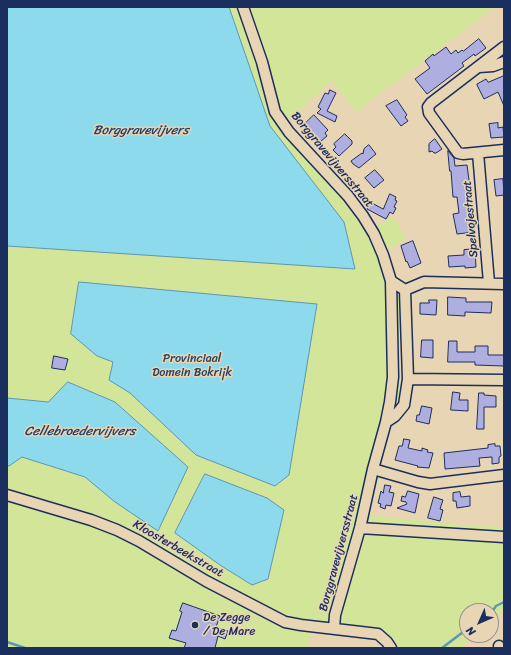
<!DOCTYPE html>
<html>
<head>
<meta charset="utf-8">
<style>
	body { margin:0 }
	#map { position:relative; width:511px; height:655px; overflow:hidden; background:#e8d5b3; font-family:Sriracha,sans-serif }
	canvas { display:block }
	.frame { position:absolute; inset:0; border:8px solid #1b2f5e; pointer-events:none }
	.north { position:absolute; left:459px; top:603px; width:40px; height:40px; box-sizing:border-box; background:#e8d5b3; border:1px solid #969391; border-radius:50%; rotate:225deg; font-size:11px; font-weight:700; line-height:16px; text-align:center; color:#1b2f5e }
	.north::after { content:''; display:block; margin:auto; width:14px; height:18px; background:#1b2f5e; clip-path:polygon(50% 0,100% 100%,50% 72%,0 100%) }
</style>
</head>
<body>
<div id="map">
<canvas width="511" height="655"></canvas>
<div class="frame"></div>
<div class="north">N</div>
</div>
<script>
const c = document.querySelector('canvas').getContext('2d');
c.lineJoin = 'round';
function fillPath(path, color) {
  c.fillStyle = color;
  c.fill(path, 'evenodd');
}
function stroke(path, color, width, dash) {
  c.strokeStyle = color;
  c.lineWidth = width;
  c.lineCap = dash ? 'butt' : 'round';
  c.setLineDash(dash || []);
  c.stroke(path);
}
function write(font, color, halo, rows, align = 'center') {
  c.font = font + ' Sriracha,sans-serif';
  c.lineWidth = 3;
  c.setLineDash([]);
  c.textBaseline = 'middle';
  c.strokeStyle = halo;
  c.fillStyle = color;
  for (const [text, x, y, turn = 0] of rows) {
    c.save();
    c.translate(x, y);
    c.rotate((+turn || 0) * Math.PI / 180);
    c.textAlign = isNaN(turn) ? turn : align;
    if (halo) c.strokeText(text, 0, 0);
    c.fillText(text, 0, 0);
    c.restore();
  }
}
const green = new Path2D(`
	M7,7H495L356,112L332,81L281,126L294,143L361,222L371,239L379,258L387,294L400,296V400L395,410L381,412L368,473L379,478L369,515L464,525L504,527V611L491,622V611H467V635H475L459,648H395L389,639L316,620L307,648H7Z
	M393,216L406,240L387,250L374,227Z`);
const water = new Path2D(`
	M7,7H229L270,126L344,222L355,269L7,246Z
	M79,282L317,304L289,475L275,486L196,455L130,393L109,380L113,362L97,356L71,334Z
	M68,382L115,402L188,467L158,531L115,502L85,477L22,457L9,466L7,465V398L48,402Z
	M205,474L267,498L284,510L268,579L252,585L220,565L175,533Z`);
const stream = new Path2D(`
	M491,613L496,606L504,602
	M7,642L25,648
	M442,648L467,629`);
const building = new Path2D(`
	M479,39L486,48L475,56L474,54L462,63L464,66L427,94L415,79L430,68L425,61L433,54L434,56L446,47L451,54L456,50L458,53L462,50L463,51Z
	M504,76V106L498,92L484,99L477,85V84L486,79L488,82Z
	M330,90L336,93L327,111L337,116L335,122L317,113L321,109L318,107L325,93L328,94Z
	M397,100L407,115L405,117L408,121L401,126L386,106Z
	M314,115L328,130L325,133L327,136L320,142L304,125Z
	M498,123V128L503,127L504,137L491,138L489,124Z
	M345,134L352,141V144L339,156L333,150L336,147L334,144Z
	M435,139L442,149L436,153H434L432,151L429,152V144Z
	M369,145L376,154L359,168L353,164L351,161L362,153L363,154L364,149Z
	M448,151L454,158L455,166L467,165L471,195L472,216H473L474,232L457,234L453,214L459,213L457,197H453L451,171H450Z
	M375,170L384,180L374,188L365,178Z
	M503,179L504,195L496,196L494,180Z
	M390,194L396,197L395,200L397,201L394,207L396,208L393,214L390,212L386,219L367,209L370,202L383,209Z
	M413,241L421,263L410,268L407,261L406,262L401,246Z
	M475,249L476,267L465,268V266L449,267L448,256L464,255V250Z
	M448,297L466,298V302H492L491,313L465,312V316L448,315Z
	M429,300H437L436,315L420,314V303H429Z
	M422,340H433V358L421,357Z
	M449,341H457V352H475V346H488V355H504V366L475,365V362H448Z
	M54,356L68,359L65,370L52,368Z
	M453,392L460,393L459,400H468V411L451,410Z
	M479,393H484V395L496,396V407H484V429H477Z
	M422,406L432,408L429,424L416,421L417,415H419Z
	M404,439L410,440L408,448L422,451V448L428,450L427,452L433,453L429,468L417,467L418,466L395,460L399,446H402Z
	M495,444V446H500L501,456L499,457V463L492,464V457L479,458L480,466L445,469L444,453L488,448V445Z
	M385,485L391,486L389,492L394,493L391,506L386,505L385,509L380,507L381,504L378,503L381,491L383,493Z
	M408,491L419,494L415,513L397,508L407,504L406,502L401,501L402,496L405,497Z
	M460,492L461,497L470,496V506L457,508L456,501H453V493Z
	M434,497L443,500L440,509L443,510L440,521L428,518Z
	M183,603L220,616L216,627L228,631L225,639L218,636L215,648H184L186,643L169,638L172,630L176,631L182,612L180,611Z`);
const minor = new Path2D(`
	M243,7L262,62L275,112L289,132L348,196L363,216L374,234L383,255L391,281L393,377L390,402L386,422L373,469L360,528L335,615L334,629
	M504,47L431,103L428,107L429,113L458,153L463,154L504,150
	M479,67L493,66L504,62
	M478,153L489,283
	M405,290L424,282L504,284
	M408,379L504,380
	M386,422L395,416L404,405L408,379L405,290L391,281
	M373,469L418,482L430,484L504,475
	M7,495L91,520L117,530L139,541L206,581L285,622L301,625L378,634L387,642L391,648
	M360,528L504,537
	M499,646L500,648`);
const markers = [
	[195,625,4,"#1b2f5e"]
];
const streetNames = [
	["Borggravevijversstraat",332,160,50],
	["Spelvojestraat",471,219,-95],
	["Kloosterbeekstraat",178,549,30],
	["Borggravevijversstraat",339,553,-75]
];
const parkNames = [
	["Provinciaal",192,359],
	["Domein Bokrijk",192,373]
];
const poiNames = [
	["De Zegge",203,618],
	["/ De Mare",203,632]
];
const waterNames = [
	["Borggravevijvers",141,131],
	["Cellebroedervijvers",80,432]
];
fillPath(green, '#d3e599');
fillPath(water, '#8cdaeb');
stroke(water, '#5f96b3', 1);
stroke(stream, '#5f96b3', 2.5);
fillPath(building, '#aeafe0');
stroke(building, '#1b2f5e', 1);
stroke(minor, '#1b2f5e', 13);
stroke(minor, '#e8d5b3', 10);
for (const [x, y, r, color] of markers) {
  const dot = new Path2D();
  dot.arc(x, y, r, 0, 2 * Math.PI);
  c.fillStyle = color;
  c.fill(dot);
  stroke(dot, '#e8d5b3', 1.5);
}
write('12px', '#1b2f5e', '#e8d5b3', streetNames);
write('12px', '#2d4164', '#e8d5b3', parkNames);
write('12px', '#1b2f5e', '#e8d5b3', poiNames, 'left');
write('italic 13px', '#26406c', '#e8d5b3', waterNames);
</script>
</body>
</html>
